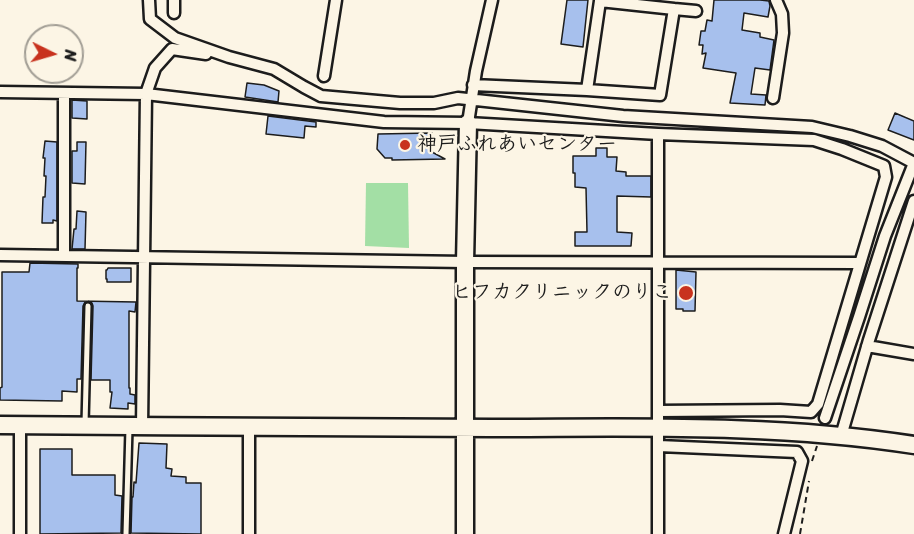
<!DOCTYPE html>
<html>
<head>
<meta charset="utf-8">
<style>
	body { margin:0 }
	#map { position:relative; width:914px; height:534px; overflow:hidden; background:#fcf5e5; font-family:Sriracha,sans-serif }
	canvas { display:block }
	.north { position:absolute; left:24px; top:24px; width:60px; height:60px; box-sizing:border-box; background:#fcf5e5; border:2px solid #a29e95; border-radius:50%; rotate:95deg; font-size:16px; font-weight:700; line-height:24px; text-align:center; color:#1c1c1c }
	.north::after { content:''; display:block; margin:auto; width:21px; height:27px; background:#c8321e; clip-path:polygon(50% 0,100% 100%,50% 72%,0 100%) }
</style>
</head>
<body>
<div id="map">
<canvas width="914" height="534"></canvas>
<div class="north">N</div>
</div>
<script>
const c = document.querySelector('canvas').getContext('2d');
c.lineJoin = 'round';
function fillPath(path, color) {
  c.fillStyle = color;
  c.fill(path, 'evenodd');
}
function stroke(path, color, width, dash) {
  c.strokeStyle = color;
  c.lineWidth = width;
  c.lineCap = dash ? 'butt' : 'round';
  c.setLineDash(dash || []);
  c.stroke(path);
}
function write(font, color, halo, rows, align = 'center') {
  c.font = font + ' Sriracha,"Klee One",sans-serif';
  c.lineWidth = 4.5;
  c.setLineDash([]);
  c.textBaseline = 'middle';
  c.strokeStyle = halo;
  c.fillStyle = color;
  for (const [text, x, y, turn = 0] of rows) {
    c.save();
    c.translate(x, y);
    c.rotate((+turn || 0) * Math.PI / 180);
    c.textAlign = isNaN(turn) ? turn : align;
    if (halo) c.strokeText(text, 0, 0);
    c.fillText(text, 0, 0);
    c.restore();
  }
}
const green = new Path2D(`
	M366,183H408L409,248L365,246Z`);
const building = new Path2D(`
	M567,0H588L583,47L561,44Z
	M714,0H760L769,1L770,6L768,17L744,13L742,30L760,33V37L774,40L770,70L755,68L751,94L766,95L765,105L730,103L736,73L703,68L706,53L702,54L703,45H699L701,31H705L707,20L712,21Z
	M247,83L264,85L279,91L278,102L245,97Z
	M72,100L87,101V119L72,118Z
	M895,113L914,121V140L888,130Z
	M268,116L316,122V127L305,126L304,138L266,134Z
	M432,133V152L445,159L392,160V158H385L377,149L378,134Z
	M45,141L57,142V221L53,220V223H42L43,197H45L46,176H44L45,158H43Z
	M77,142H86L85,184L72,183V151H77Z
	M596,148H607V157H617L616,171L626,172V176H651V197L617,196V232L632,233L631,246H575V232H587L586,188L575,187V173H573V156H596Z
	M77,211L86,212L85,249H72L74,229H76Z
	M30,263L78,264V268H77V301L136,302L135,312L129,311V388H130V394L135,395V404L128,403V409L110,408L112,392H110V380H91L93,306L92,303L89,301L85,302L83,306L81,379H77V392L62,391V401L0,400V388L2,387V272H29Z
	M108,268H131V282H107V279H106V270H107Z
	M676,270L696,272L695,311H683V309H676Z
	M139,443L167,444L166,468L172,469L171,476L186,477V483H201V534L131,533L132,497H133L134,482L136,483Z
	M40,449H72V475H115V495L122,496L121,533L40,534Z`);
const path = new Path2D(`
	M812,461L817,446
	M800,534L809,481`);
const lane = new Path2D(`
	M85,424L88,306
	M126,534L129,428`);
const street = new Path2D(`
	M149,0L150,19L175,38L229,57L274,69L304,87L321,96L400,103H434L458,98L623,116L812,127L850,136L882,146L914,163L885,236L859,317L825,418
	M600,1L674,9L660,95L587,90L600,1V0
	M674,9L696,11
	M174,13V0
	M324,76L336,0
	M473,85L587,90
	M0,92L146,94L384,122L468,123L658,134L814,140L842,149L884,166L886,177L818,404L811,412L780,410L658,411
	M64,93V255
	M773,98L783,33L782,14L776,0
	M468,123L476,71L492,0
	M658,134V534
	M0,255L465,262L860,263
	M867,346L914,354
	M142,427L146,94L155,68L172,49L206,54
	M841,436L869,340L914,201
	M659,446L797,452L802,461L784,534
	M20,534V425
	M249,534V427`);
const secondary = new Path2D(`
	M0,425C164,426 328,428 492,428C632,428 775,423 914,445
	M465,534V262L468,123`);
const markers = [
	[405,145,6,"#c8321e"],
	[686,293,8,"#c8321e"]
];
const poiNames = [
	["神戸ふれあいセンター",417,145],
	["ヒフカクリニックのりこ",672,293,"right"]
];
fillPath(green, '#a3dfa5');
fillPath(building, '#a7c0ed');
stroke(building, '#1c1c1c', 1.5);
stroke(lane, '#1c1c1c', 10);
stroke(street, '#1c1c1c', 15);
stroke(secondary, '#1c1c1c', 21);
stroke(path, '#1c1c1c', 2, [6, 4.5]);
stroke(lane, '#fcf5e5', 5);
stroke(street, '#fcf5e5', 10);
stroke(secondary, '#fcf5e5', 16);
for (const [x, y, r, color] of markers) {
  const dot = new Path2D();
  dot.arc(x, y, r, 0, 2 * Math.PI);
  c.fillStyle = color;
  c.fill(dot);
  stroke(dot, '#fcf5e5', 2);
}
write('bold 20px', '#1c1c1c', '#fcf5e5', poiNames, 'left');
</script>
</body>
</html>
